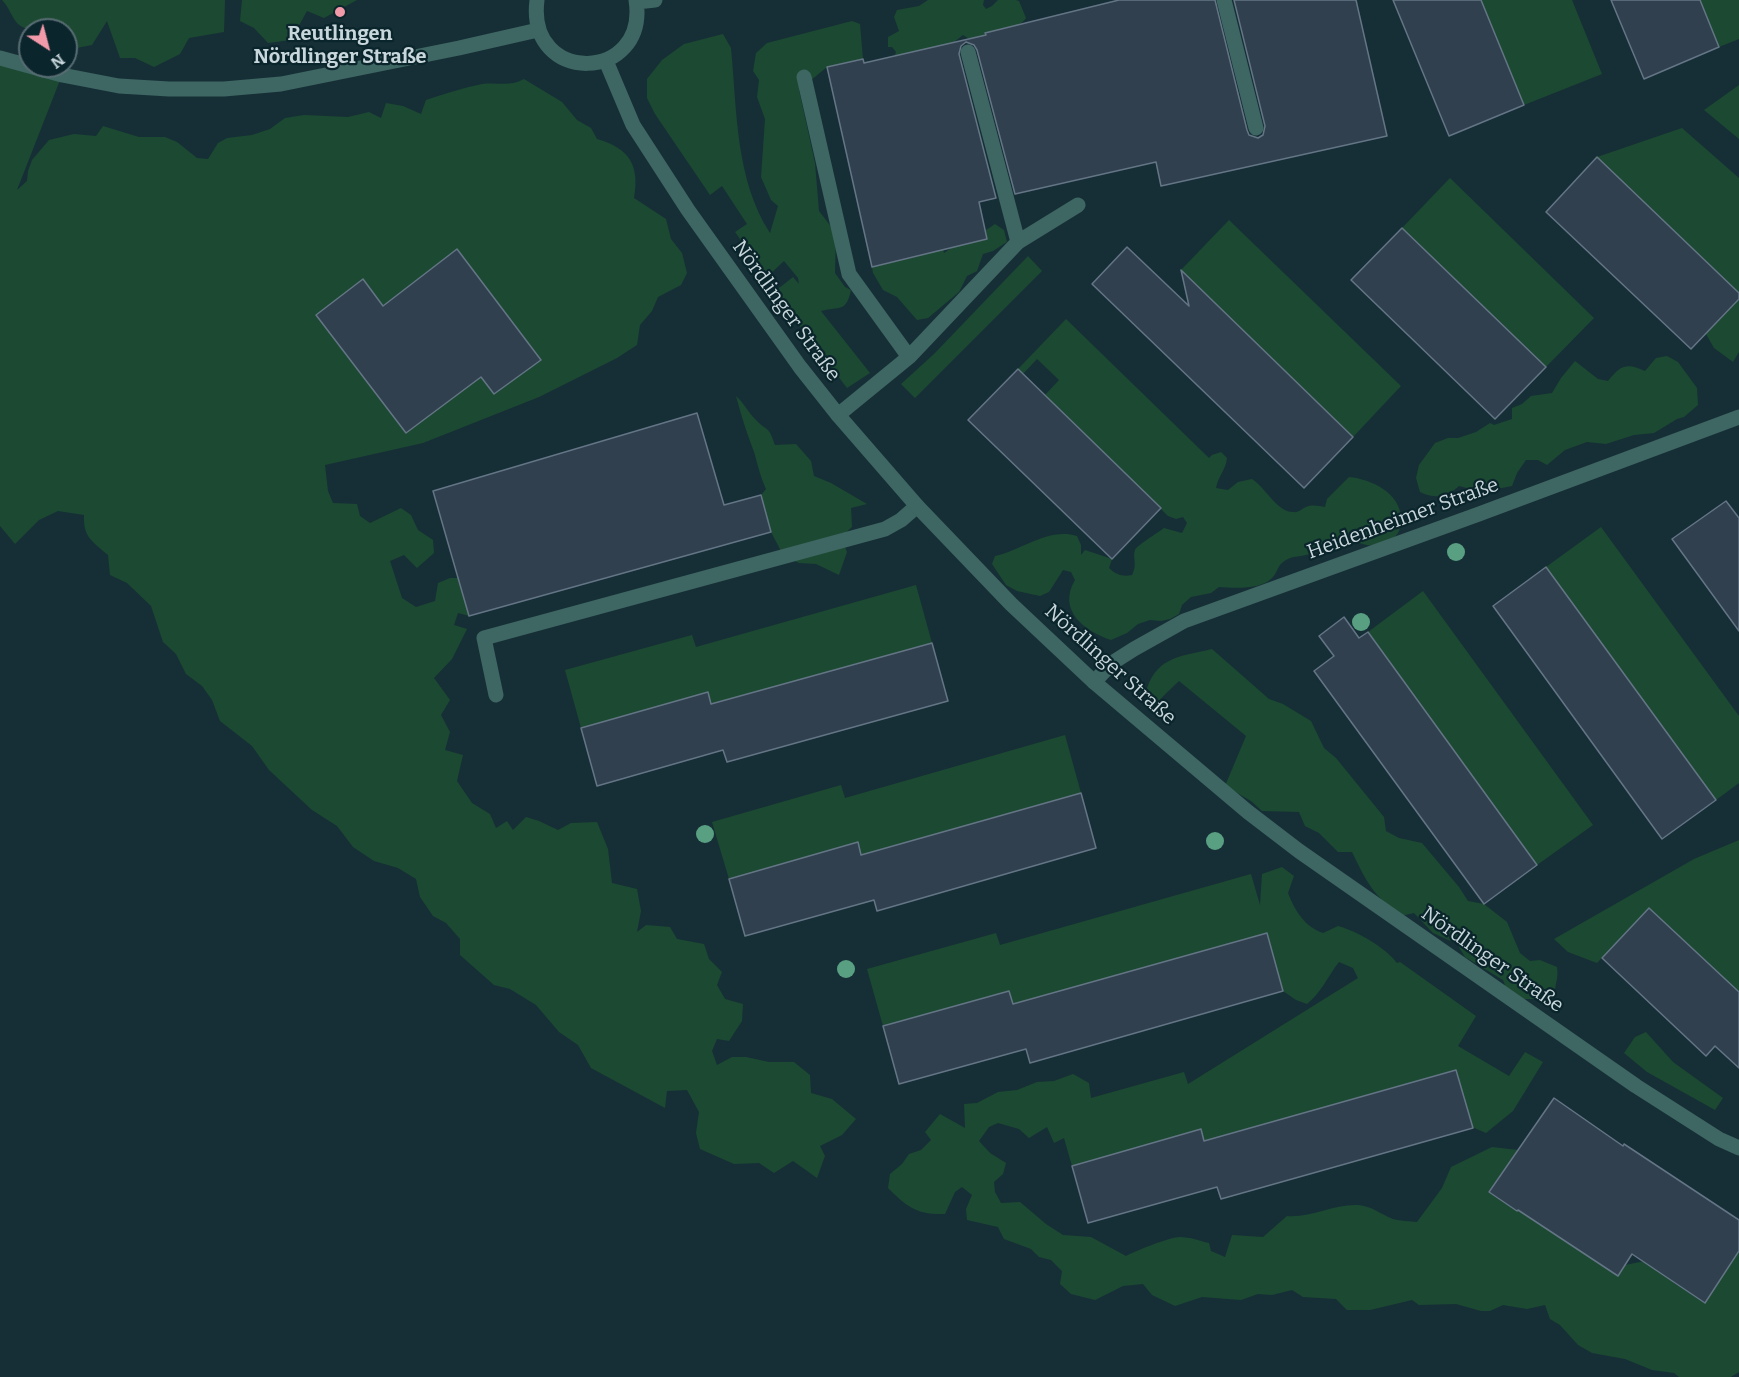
<!DOCTYPE html>
<html>
<head>
<meta charset="utf-8">
<style>
	body { margin:0 }
	#map { position:relative; width:1739px; height:1377px; overflow:hidden; background:#162f36; font-family:Bitter,serif }
	canvas { display:block }
	.north { position:absolute; left:18px; top:18px; width:60px; height:60px; box-sizing:border-box; background:#0b252c; border:2px solid #576c72; border-radius:50%; rotate:144deg; font-size:16px; font-weight:700; line-height:24px; text-align:center; color:#c8d7db }
	.north::after { content:''; display:block; margin:auto; width:21px; height:27px; background:#f39aaa; clip-path:polygon(50% 0,100% 100%,50% 72%,0 100%) }
</style>
</head>
<body>
<div id="map">
<canvas width="1739" height="1377"></canvas>
<div class="north">N</div>
</div>
<script>
const c = document.querySelector('canvas').getContext('2d');
c.lineJoin = 'round';
function fillPath(path, color) {
  c.fillStyle = color;
  c.fill(path, 'evenodd');
}
function stroke(path, color, width, dash) {
  c.strokeStyle = color;
  c.lineWidth = width;
  c.lineCap = dash ? 'butt' : 'round';
  c.setLineDash(dash || []);
  c.stroke(path);
}
function write(font, color, halo, rows, align = 'center') {
  c.font = font + ' Bitter,serif';
  c.lineWidth = 4.5;
  c.setLineDash([]);
  c.textBaseline = 'middle';
  c.strokeStyle = halo;
  c.fillStyle = color;
  for (const [text, x, y, turn = 0] of rows) {
    c.save();
    c.translate(x, y);
    c.rotate((+turn || 0) * Math.PI / 180);
    c.textAlign = isNaN(turn) ? turn : align;
    if (halo) c.strokeText(text, 0, 0);
    c.fillText(text, 0, 0);
    c.restore();
  }
}
const green = new Path2D(`
	M2,0H225L224,32L189,38L180,54L154,67L135,58H120L107,21L92,45L66,50V30C52,30 30,34 18,24C12,18 9,7 2,0Z
	M242,0H357L324,18L307,11L291,40L268,43L254,28L240,21Z
	M928,0H984L983,5L986,9L992,6L998,0H1016L1019,1L1026,18C1019,29 998,30 985,33L982,42L971,40L963,35L944,50L942,45L894,57L896,52L892,47H888V37L899,31L894,17L897,10L919,6Z
	M1481,0H1572L1602,74L1524,105Z
	M1700,0H1739V39L1719,47Z
	M852,21L860,24L863,59L827,67L799,90L815,163L819,211L836,233L835,273L845,287L851,290C846,313 840,306 821,311L870,373L847,388L774,292L793,277L799,284L798,278L784,261L767,277L735,232L747,224L722,186L710,195L655,114L647,98V79L662,60L684,44L723,34L731,48C737,109 735,179 770,233L778,206L771,200L761,177L765,119L757,97L759,80L753,71L756,53L767,43Z
	M0,58L62,75L17,190L27,181L28,171L32,160L49,140L74,134L96,136L103,126L139,137H165L177,142L197,158L208,159L218,143L227,138L252,135L270,129L285,118L304,115L348,117L369,112L381,118L386,103L403,106L421,114L426,100C444,94 463,88 482,84C497,82 510,87 524,79L562,102L577,120L591,128L597,139C629,148 640,165 634,198L666,219L671,239L682,253L687,273L681,285L658,297L652,311L640,325L637,345L617,358L539,397L423,443L325,465L328,491L333,503L357,504L360,516L370,523L401,508L411,515L418,530L433,540L434,553L417,568L404,555L390,561L402,598L416,607L435,601L438,583L450,578H459L469,616L458,613L454,625L467,629L452,659L434,678L450,700L441,715L450,732L445,750L463,755L457,781L472,803L490,814L496,828L507,821L513,830L526,817L539,821L558,830L571,823L597,822L608,849L612,883L637,889L641,911L637,932L646,925L670,927L677,939L704,944L709,959L722,972L717,985L725,999L743,1004L742,1021L729,1041L717,1039L712,1051L717,1065L732,1057H746L769,1062H794L810,1075L811,1093L832,1099L856,1119L842,1135L820,1146L825,1156L817,1178L793,1161L774,1173L759,1163L734,1164L700,1149L696,1133L699,1112L687,1090L667,1091L665,1108L591,1068L578,1045L559,1032L536,1005L510,989L494,985L460,955V939L446,923L433,916L420,897L416,879L398,868L374,861L353,847L337,826L312,810L269,770L252,746L220,721L212,700L202,686L186,674L176,654L163,642L151,606L127,583L110,575L108,555C92,541 83,537 84,515L58,511L39,520L15,544L0,526Z
	M1739,85V139L1704,110Z
	M1682,128L1739,178V293L1597,157Z
	M1450,178L1594,318L1546,367L1402,228Z
	M1229,220L1401,386L1353,437L1181,270Z
	M995,224L1004,230L1007,242L993,251L983,254L977,271L967,276L959,292L928,318L917,320L897,297L883,290L873,273L872,267L920,256L921,248L942,246L944,253L951,248L987,239L986,230Z
	M1028,256L1042,271L915,398L901,384L934,354Z
	M1739,299V352L1733,362L1714,348L1706,334Z
	M1066,319L1209,458L1212,455L1221,452L1227,458C1226,470 1218,476 1216,488L1228,490L1238,482L1252,479C1265,487 1277,512 1293,512C1299,513 1301,509 1306,507C1312,504 1319,506 1325,507L1327,499L1349,477C1371,479 1401,493 1401,519C1401,527 1399,535 1392,539C1365,557 1351,531 1331,540C1324,543 1319,550 1312,553C1304,557 1294,555 1286,560C1276,566 1279,571 1272,578C1260,590 1235,588 1219,587L1211,593L1191,597L1182,605L1179,614L1170,619L1161,621L1150,620L1138,624L1127,633L1111,640C1084,631 1057,610 1075,580L1071,572L1063,570L1049,592L1040,596L1017,591L1006,585L992,564L995,556C1022,550 1049,527 1077,536L1081,545V555L1085,550L1112,559L1109,568C1116,575 1123,577 1132,575C1138,564 1132,558 1135,550C1136,546 1159,532 1164,528L1182,533L1187,523L1183,517L1176,519L1168,516L1045,395L1059,380L1037,359L1023,374L1018,369Z
	M1667,356L1678,362L1697,388L1698,405L1684,417L1677,419L1654,433L1634,435L1606,444L1587,442L1565,450L1547,465L1538,460H1526L1517,473L1512,486L1482,492L1459,486C1446,498 1435,499 1420,492L1416,478L1419,465L1435,443L1448,438H1458L1476,432L1490,423L1494,425L1512,419V408L1522,404L1531,396L1552,393L1561,378L1575,361L1598,379L1608,381C1620,366 1626,362 1645,371L1656,358Z
	M736,396C744,403 748,412 755,419C768,433 768,424 775,445L796,444L811,461L814,476L831,483L867,504L851,508L852,527L841,537L847,552L839,575L816,564L799,563L783,555L771,532L761,495L766,489C760,476 758,465 754,452C747,434 741,415 736,396Z
	M1601,527L1739,716V783L1716,800L1546,567Z
	M916,585L932,643L711,705L581,728L565,670L692,635L696,647Z
	M1423,591L1593,825L1537,865L1368,632Z
	M1212,649L1269,699L1283,704L1311,721L1324,748L1336,758L1384,817L1386,831L1399,838L1422,843L1459,887L1468,901L1484,904L1507,922L1520,953L1530,961L1540,960L1557,967C1559,980 1554,984 1555,997L1546,1003L1535,999H1510L1503,980L1465,957L1457,944L1433,933L1414,913L1401,916C1373,895 1367,883 1352,852H1338L1319,833L1305,826L1299,812L1262,811L1251,801L1225,786L1246,736L1179,681L1154,705L1145,696C1154,657 1178,657 1212,649Z
	M1065,735L1081,793L861,855L857,843L729,879L712,822L841,785L845,798Z
	M1739,840V992L1649,908L1597,963L1568,952L1554,939L1694,859Z
	M1282,867L1294,876L1288,893C1295,911 1305,927 1323,933L1338,926C1357,931 1386,948 1397,963L1400,962L1476,1016L1458,1046L1509,1076L1525,1052L1543,1062L1513,1111L1486,1133L1472,1127L1456,1070L1204,1141L1201,1130L1072,1166L1064,1138L1054,1143L1047,1127L1029,1138L1019,1129L998,1123L989,1127L979,1141L990,1153L1006,1163L1003,1174L994,1182L995,1192L1001,1203L1020,1202L1046,1224L1063,1235L1091,1237L1126,1256C1135,1251 1170,1237 1180,1237C1190,1237 1200,1241 1209,1243L1211,1251L1225,1257L1232,1235L1263,1237L1287,1216C1311,1218 1333,1204 1358,1205C1372,1206 1380,1214 1393,1219C1400,1221 1410,1221 1417,1222L1442,1188L1451,1167L1492,1147L1518,1150L1488,1192L1517,1211L1526,1199L1625,1265L1645,1261L1670,1272L1674,1283L1705,1303L1739,1251V1372L1731,1377H1679L1674,1373L1652,1370L1625,1359L1592,1353L1578,1345L1560,1325L1550,1319L1545,1305L1527,1309L1503,1305L1490,1311H1481L1456,1304L1419,1305L1412,1300L1370,1310H1347L1336,1299L1303,1297L1292,1290L1272,1295L1258,1294L1241,1300L1202,1297L1175,1306L1152,1295L1143,1284L1123,1286L1095,1300L1071,1294L1060,1284L1062,1271L1051,1260L1039,1257L1031,1249L1004,1239L998,1227L967,1220L966,1209L972,1195L962,1187L955,1192L945,1214C917,1215 907,1207 888,1188L890,1174L902,1164L909,1154L921,1150L931,1140L925,1132L940,1114L965,1128L964,1104L977,1103L998,1092L1017,1090L1037,1082L1054,1081L1073,1074L1089,1083L1091,1098L1184,1072L1188,1084L1358,978L1353,968L1339,962C1328,976 1321,993 1307,1004L1296,1000L1283,991L1267,933L1013,1005L1009,991L883,1026L867,969L996,933L1000,945L1251,874L1260,905L1262,874Z
	M1646,1032L1673,1062L1723,1098L1715,1110L1647,1072L1624,1053L1635,1037Z`);
const building = new Path2D(`
	M1119,0H1215L1247,130L1249,135L1258,138L1263,135L1265,126L1234,0H1356L1387,136L1161,186L1156,162L1015,194L977,50L974,45L966,42L961,46L959,54L996,198L979,202L987,239L872,267L827,67L863,59L864,63L986,35L985,33Z
	M1393,0H1481L1524,105L1449,136Z
	M1611,0H1700L1719,47L1644,79Z
	M1597,157L1739,293V299L1691,349L1546,212Z
	M1402,228L1546,367L1495,419L1351,280Z
	M1127,247L1189,306L1181,270L1353,437L1304,488L1092,284Z
	M457,249L541,360L494,394L481,377L406,433L316,315L363,279L383,306Z
	M1018,369L1161,508L1112,559L968,420Z
	M697,413L724,505L761,495L771,532L469,616L433,491Z
	M1726,501L1739,518V631L1672,539Z
	M1546,567L1716,800L1662,839L1493,606Z
	M1344,617L1359,638L1368,632L1537,865L1484,904L1314,671L1334,656L1319,636Z
	M932,643L948,701L727,762L723,750L597,786L581,728L708,692L711,704Z
	M1081,793L1096,848L877,911L874,900L745,936L729,879L858,842L861,855Z
	M1649,908L1739,992V1068L1715,1046L1706,1056L1602,958Z
	M1267,933L1283,991L1030,1063L1026,1049L899,1084L883,1026L1009,991L1013,1004Z
	M1456,1070L1473,1128L1221,1199L1217,1187L1088,1223L1072,1166L1201,1129L1204,1141Z
	M1554,1098L1623,1146L1624,1144L1739,1220V1251L1705,1303L1632,1254L1618,1276L1518,1210L1517,1211L1489,1192Z`);
const service = new Path2D(`
	M1224,0L1256,128
	M968,52L1018,242
	M804,77L849,274L909,357
	M838,415L909,357L1018,242L1078,205
	M1094,682L1112,663L1134,649L1184,621L1479,514L1739,417
	M496,695L484,638L885,529L901,520L917,506`);
const minor = new Path2D(`
	M537,0C526,86 649,83 636,0
	M637,2L655,0
	M606,61L633,125L688,210L800,367L838,415L917,506L1011,604L1094,682L1248,812L1299,851L1636,1086L1719,1139L1739,1148`);
const tertiary = new Path2D(`
	M0,58L62,75L119,86L169,89H224L281,84L459,48L538,30`);
const trees = [
	[1456,552],
	[1361,622],
	[705,834],
	[1215,841],
	[846,969]
];
const markers = [
	[340,12,6,"#f39aaa"]
];
const poiNames = [
	["Reutlingen",340,34],
	["Nördlinger Straße",340,57]
];
const streetNames = [
	["Nördlinger Straße",786,311,54],
	["Heidenheimer Straße",1403,519,-20],
	["Nördlinger Straße",1110,665,42],
	["Nördlinger Straße",1492,960,35]
];
fillPath(green, '#1c4932');
fillPath(building, '#30404f');
stroke(building, '#647586', 1.5);
stroke(service, '#3e6662', 15);
stroke(minor, '#3e6662', 15);
stroke(tertiary, '#3e6662', 15);
c.fillStyle = '#59a082';
for (const [x, y] of trees) {
  c.beginPath();
  c.arc(x, y, 9, 0, 2 * Math.PI);
  c.fill();
}
for (const [x, y, r, color] of markers) {
  const dot = new Path2D();
  dot.arc(x, y, r, 0, 2 * Math.PI);
  c.fillStyle = color;
  c.fill(dot);
  stroke(dot, '#0b252c', 2);
}
write('bold 20px', '#c8d7db', '#0b252c', poiNames);
write('20px', '#c8d7db', '#0b252c', streetNames);
</script>
</body>
</html>
